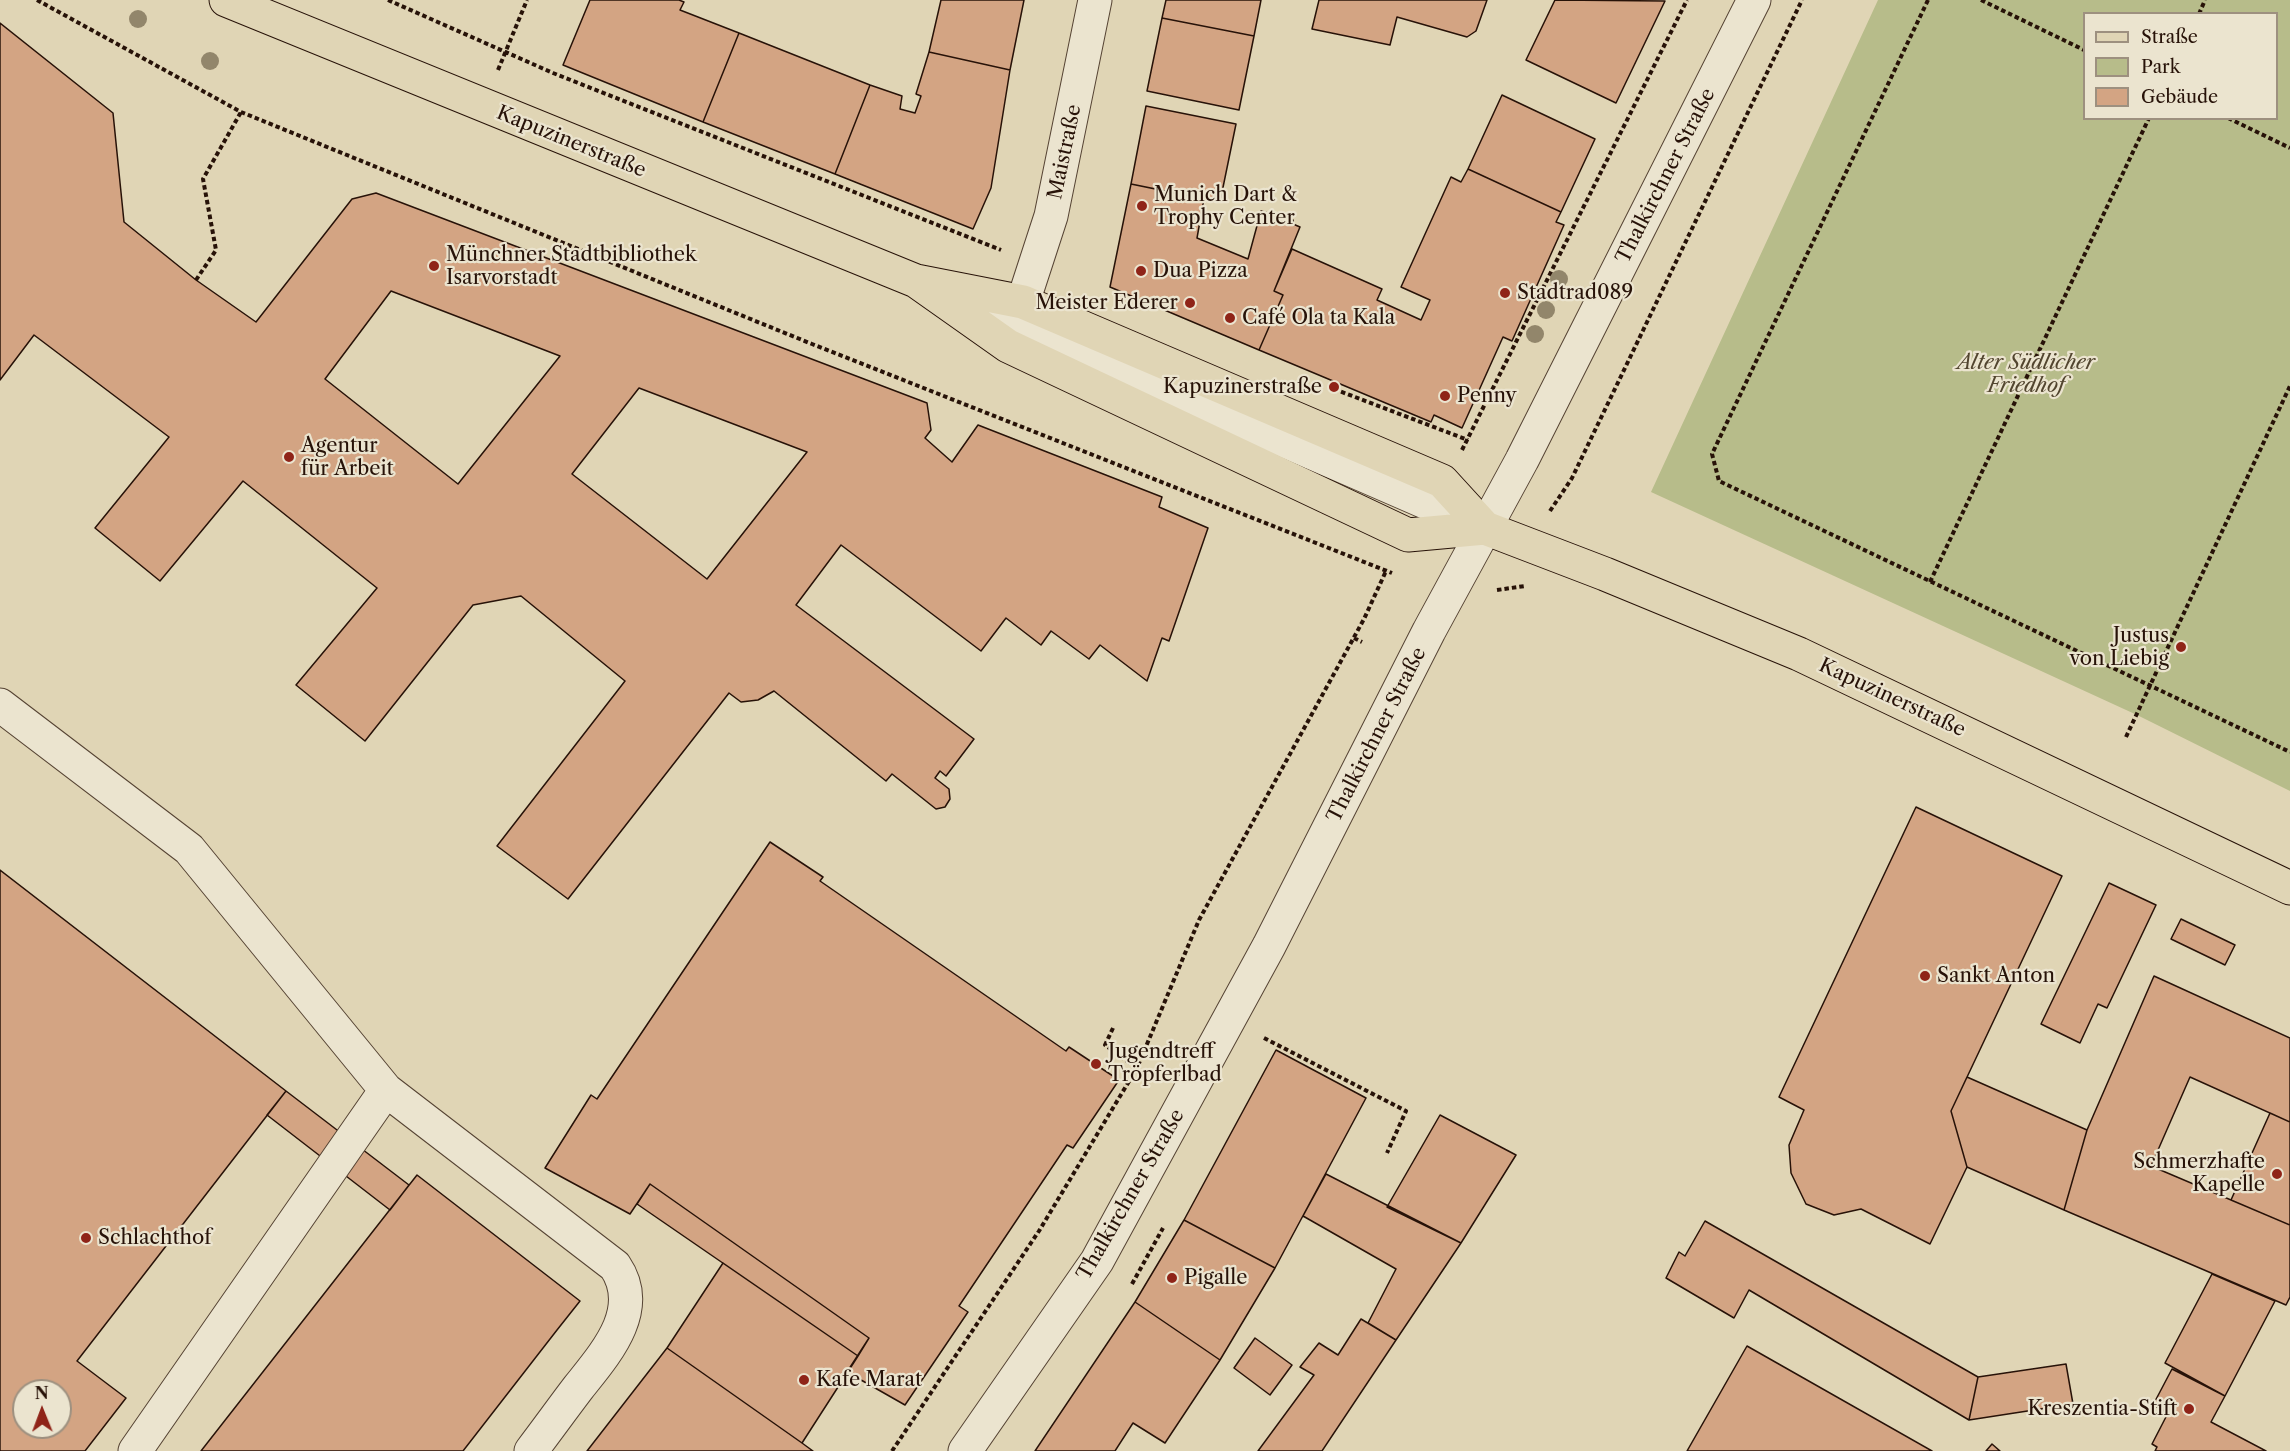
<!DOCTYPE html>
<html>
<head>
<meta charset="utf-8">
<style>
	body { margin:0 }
	#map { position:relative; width:2290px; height:1451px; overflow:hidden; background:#e0d5b5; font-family:"Libre Caslon Text",serif }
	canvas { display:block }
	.legend { position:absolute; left:2083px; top:12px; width:195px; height:108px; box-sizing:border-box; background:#ebe4cf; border:2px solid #9d907f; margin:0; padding:8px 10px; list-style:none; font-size:18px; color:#271208 }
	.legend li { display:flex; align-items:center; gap:12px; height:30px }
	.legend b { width:30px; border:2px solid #9d907f }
	.north { position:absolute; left:12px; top:1379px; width:60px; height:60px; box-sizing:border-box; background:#ebe4cf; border:2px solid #9d907f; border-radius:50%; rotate:359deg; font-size:16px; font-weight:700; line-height:24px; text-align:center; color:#271208 }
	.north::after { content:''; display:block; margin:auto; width:21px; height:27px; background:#8f2418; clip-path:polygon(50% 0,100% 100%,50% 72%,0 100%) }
</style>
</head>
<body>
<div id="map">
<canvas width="2290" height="1451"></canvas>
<ul class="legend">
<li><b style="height:8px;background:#e0d5b5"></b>Straße</li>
<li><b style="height:16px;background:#b7bc8a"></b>Park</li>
<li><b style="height:16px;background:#d3a483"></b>Gebäude</li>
</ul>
<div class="north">N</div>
</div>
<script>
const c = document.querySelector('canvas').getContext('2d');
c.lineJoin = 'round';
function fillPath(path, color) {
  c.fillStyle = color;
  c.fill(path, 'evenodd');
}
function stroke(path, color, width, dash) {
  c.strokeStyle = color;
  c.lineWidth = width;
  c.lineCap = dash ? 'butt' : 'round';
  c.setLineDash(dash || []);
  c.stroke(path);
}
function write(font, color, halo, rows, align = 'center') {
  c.font = font + ' "Libre Caslon Text",serif';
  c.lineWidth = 4.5;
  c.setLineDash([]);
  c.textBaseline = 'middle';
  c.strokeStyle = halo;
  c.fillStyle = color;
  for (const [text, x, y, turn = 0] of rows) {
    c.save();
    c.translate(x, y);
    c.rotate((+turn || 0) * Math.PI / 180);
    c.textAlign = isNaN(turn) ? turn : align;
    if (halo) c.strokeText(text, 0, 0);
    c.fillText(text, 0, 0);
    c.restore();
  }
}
const green = new Path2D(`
	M1878,0H2290V791L2137,715L1651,492ZM2084,14H2276V118H2084Z`);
const building = new Path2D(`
	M590,0H679L684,2L680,10L739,33L703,122L563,65Z
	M941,0H1024L1010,70L929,52Z
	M1166,0H1261L1254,36L1162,18Z
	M1319,0H1487L1476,31L1467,37L1397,17L1390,45L1312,29Z
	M1555,0L1665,1L1616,103L1526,60Z
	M1162,18L1254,36L1239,110L1147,91Z
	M0,23L113,113L124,222L196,280L256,322L352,199L376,193L927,403L931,430L925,438L952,462L978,425L1162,497L1159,507L1208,528L1169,641L1162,638L1147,681L1100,645L1089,659L1051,631L1041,645L1006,618L981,651L841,545L796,605L974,739L946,776L940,771L935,778L949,789L950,799L945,807L936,809L892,774L886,781L774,691L758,700L741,702L729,693L568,899L497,846L625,681L521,596L473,605L365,741L296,685L377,588L243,481L160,581L95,528L169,437L34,335L0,380ZM391,291L560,356L458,484L325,379ZM639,388L807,452L707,579L572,474Z
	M739,33L870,85L835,174L703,122Z
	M929,52L1010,70L991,188L973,229L835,174L870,85L902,96L900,109L915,113L921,96L916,94Z
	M1502,95L1595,139L1561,212L1468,169Z
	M1146,106L1236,124L1220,202L1131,184Z
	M1468,169L1561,212L1556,222L1564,225L1512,341L1503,337L1462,428L1434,415L1431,422L1259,350L1283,295L1274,291L1292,249L1382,289L1377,300L1421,320L1430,300L1401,287L1451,177L1461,182Z
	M1131,184L1204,199L1197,238L1248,259L1261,211L1293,220V224L1300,227L1274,291L1283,295L1259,350L1110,287Z
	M1916,807L2062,876L1951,1111L1967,1167L1930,1244L1861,1209L1834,1215L1806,1204L1791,1173L1789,1145L1804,1110L1779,1097Z
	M770,842L823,877L820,881L1066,1051L1069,1047L1119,1080L1073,1148L1067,1145L959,1306L968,1312L905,1405L847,1372L869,1338L650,1184L630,1214L545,1168L591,1095L597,1099Z
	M0,870L286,1091L77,1361L126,1398L85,1451H0ZM24,1391H60V1427H24Z
	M2109,883L2156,905L2107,1008L2098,1004L2080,1043L2041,1024Z
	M2181,919L2235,945L2225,965L2171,939Z
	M2154,976L2290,1038V1122L2190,1077L2151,1166L2290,1225V1297L2286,1305L2064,1210L2087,1130Z
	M1276,1050L1366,1098L1275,1268L1184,1220Z
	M1967,1077L2087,1130L2064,1210L1967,1167L1951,1111Z
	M286,1091L409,1185L390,1210L267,1115Z
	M2270,1113L2290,1122V1225L2231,1200Z
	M1440,1115L1516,1155L1461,1243L1387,1207Z
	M1326,1174L1461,1243L1396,1340L1368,1323L1396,1269L1303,1216Z
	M417,1175L580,1301L557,1330L463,1451H201Z
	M650,1184L869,1338L858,1356L637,1204Z
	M1184,1220L1275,1268L1220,1360L1135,1302Z
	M1705,1221L1978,1377L1969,1420L1749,1290L1734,1318L1666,1278L1679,1252L1685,1256Z
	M723,1263L858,1356L802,1443L667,1348Z
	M2212,1274L2275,1301L2225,1396L2165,1363Z
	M1135,1302L1220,1360L1165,1443L1133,1423L1115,1451H1035Z
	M1361,1319L1396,1340L1322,1451H1258L1314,1375L1300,1367L1319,1343L1338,1355Z
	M1255,1338L1292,1365L1270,1395L1234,1368Z
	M1747,1346L1932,1451H1687Z
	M667,1348L802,1443L813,1451H587Z
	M2066,1364L2073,1404L1969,1420L1978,1377Z
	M2172,1369L2225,1396L2211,1422L2266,1451H2155L2157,1447L2152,1444L2168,1413L2153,1405Z
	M1992,1444L2000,1451H1986Z`);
const path = new Path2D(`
	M37,0L241,112L812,344L1392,573
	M388,0L553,73L1001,250
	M1928,0L1712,454L1719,481L2290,752
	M1981,0L2084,50
	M2199,14L2205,0
	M498,70L527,0
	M2228,118L2290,148
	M196,280L216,250L203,179L241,112
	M1334,389L1468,440
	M1462,450L1687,0
	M1550,511L1572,478L1802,0
	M1930,582L2149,118
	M1497,590L1525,586
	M1354,638L1362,642
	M2126,737L2290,386
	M1113,1028L1105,1045L1137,1068
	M1264,1038L1406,1111L1387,1153
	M1132,1284L1163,1228
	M892,1451L1039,1231L1137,1068L1199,920L1364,619L1386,571`);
const minor = new Path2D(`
	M947,294L1485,528
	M1023,302L1051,216L1095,0
	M0,705L189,849L386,1090L615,1266C645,1310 605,1354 578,1388C562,1409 547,1430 531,1451
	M135,1451L386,1090
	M965,1451L1097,1261L1269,946L1429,631L1522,460L1754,0`);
const major = new Path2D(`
	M226,0L916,281L1023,302L1442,481L1485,528
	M916,281L1008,346L1408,535L1485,528L1605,574L1799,654L2290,888`);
const trees = [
	[138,19],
	[210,61],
	[1559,279],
	[1546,310],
	[1535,334]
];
const markers = [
	[1142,206,6,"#8f2418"],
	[434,266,6,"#8f2418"],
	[1141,271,6,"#8f2418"],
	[1505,293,6,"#8f2418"],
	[1190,303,6,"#8f2418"],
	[1230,318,6,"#8f2418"],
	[1334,387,6,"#8f2418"],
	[1445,396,6,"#8f2418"],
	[289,457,6,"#8f2418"],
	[2181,647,6,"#8f2418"],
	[1925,976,6,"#8f2418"],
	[1096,1064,6,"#8f2418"],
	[2277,1174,6,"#8f2418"],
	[86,1238,6,"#8f2418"],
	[1172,1278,6,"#8f2418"],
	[804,1380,6,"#8f2418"],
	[2189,1409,6,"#8f2418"]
];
const streetNames = [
	["Kapuzinerstraße",571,142,22],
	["Maistraße",1065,152,-78],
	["Thalkirchner Straße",1666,176,-63],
	["Kapuzinerstraße",1892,698,25],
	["Thalkirchner Straße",1377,735,-63],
	["Thalkirchner Straße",1131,1195,-60]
];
const poiNames = [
	["Munich Dart &",1154,195],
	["Trophy Center",1154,218],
	["Münchner Stadtbibliothek",446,255],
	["Isarvorstadt",446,278],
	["Dua Pizza",1153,271],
	["Stadtrad089",1517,293],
	["Meister Ederer",1178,303,"right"],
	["Café Ola ta Kala",1242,318],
	["Kapuzinerstraße",1322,387,"right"],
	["Penny",1457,396],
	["Agentur",301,446],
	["für Arbeit",301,469],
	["Justus",2169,636,"right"],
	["von Liebig",2169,659,"right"],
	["Sankt Anton",1937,976],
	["Jugendtreff",1108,1052],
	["Tröpferlbad",1108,1075],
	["Schmerzhafte",2265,1162,"right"],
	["Kapelle",2265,1185,"right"],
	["Schlachthof",98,1238],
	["Pigalle",1184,1278],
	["Kafe Marat",816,1380],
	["Kreszentia-Stift",2177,1409,"right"]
];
const parkNames = [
	["Alter Südlicher",2026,363],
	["Friedhof",2026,386]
];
fillPath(green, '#b7bc8a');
fillPath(building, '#d3a483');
stroke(building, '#271208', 1.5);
stroke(minor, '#554333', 35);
stroke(major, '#271208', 35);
stroke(path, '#271208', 4, [4.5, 3]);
stroke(minor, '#ebe4cf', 33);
stroke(major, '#e0d5b5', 33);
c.fillStyle = '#92866b';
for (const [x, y] of trees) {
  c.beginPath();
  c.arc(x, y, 9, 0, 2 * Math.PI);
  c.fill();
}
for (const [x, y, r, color] of markers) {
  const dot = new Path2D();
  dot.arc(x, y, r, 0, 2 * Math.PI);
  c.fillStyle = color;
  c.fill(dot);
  stroke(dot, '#ebe4cf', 2);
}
write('20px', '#271208', '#ebe4cf', streetNames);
write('20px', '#271208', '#ebe4cf', poiNames, 'left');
write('italic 20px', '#52452f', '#ebe4cf', parkNames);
</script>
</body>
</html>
